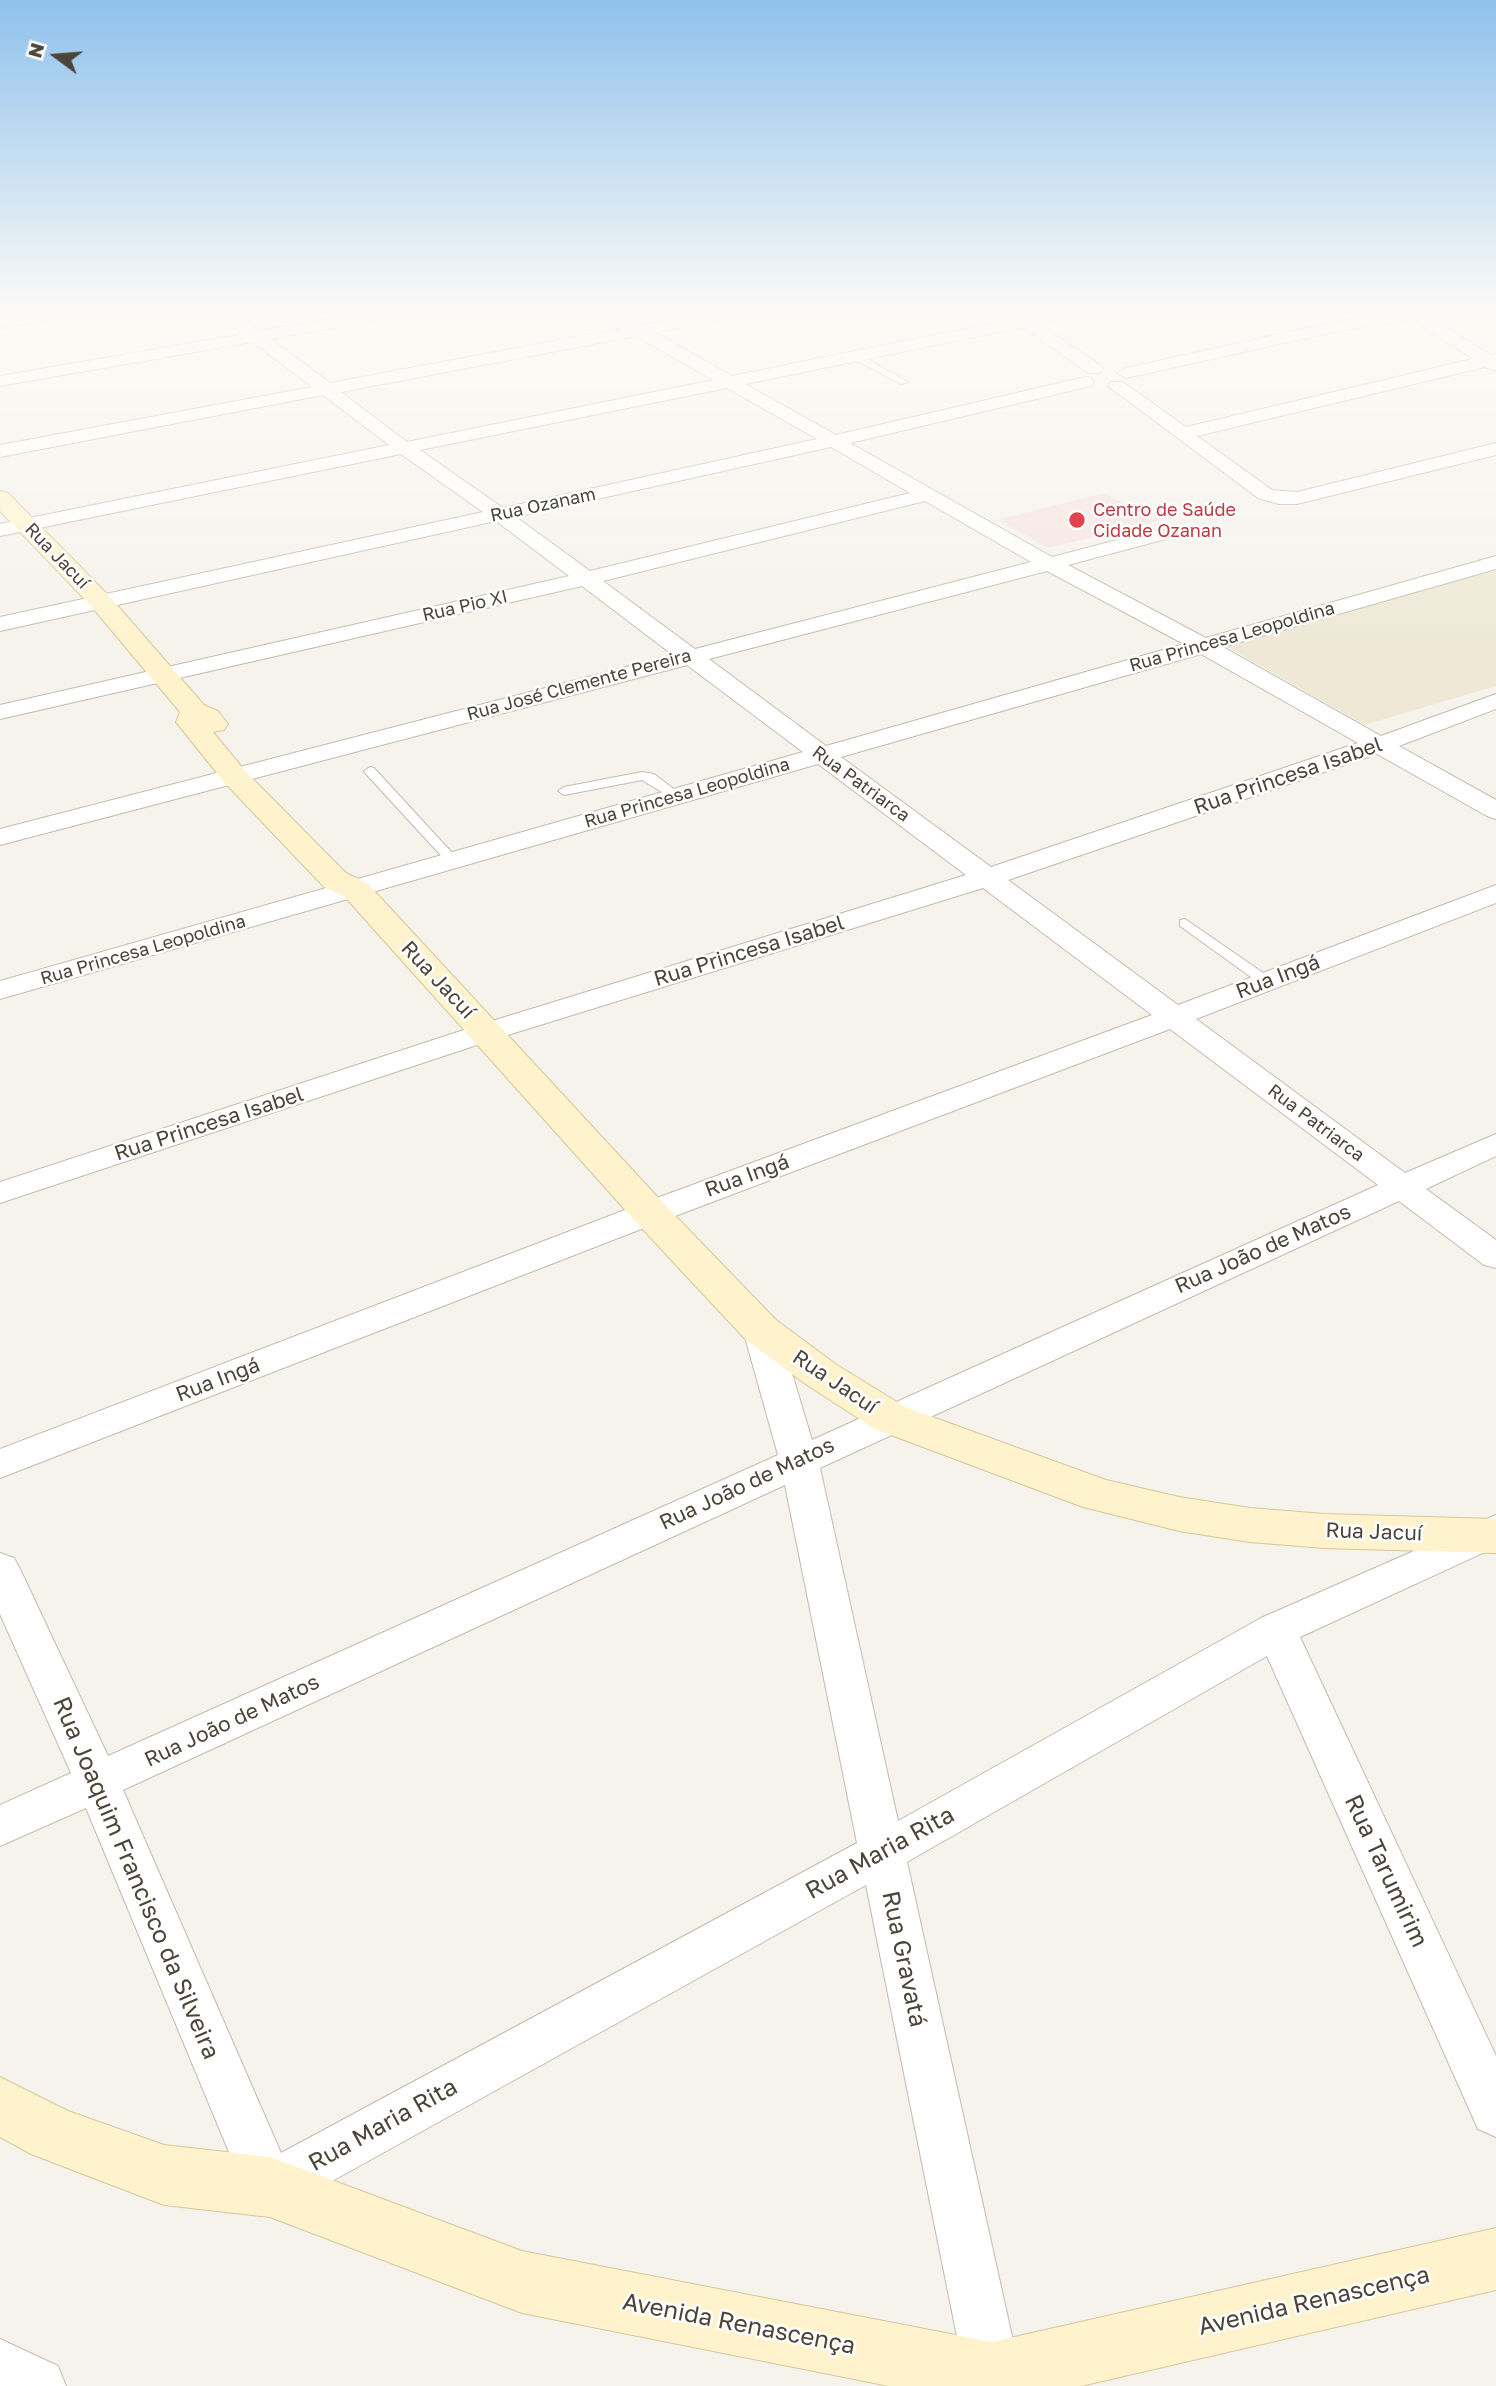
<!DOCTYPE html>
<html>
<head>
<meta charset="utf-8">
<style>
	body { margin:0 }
	#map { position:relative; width:1496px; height:2386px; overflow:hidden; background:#f6f3ec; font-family:"Golos Text",sans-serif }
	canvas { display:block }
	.north { position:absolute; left:21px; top:21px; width:70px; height:70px; -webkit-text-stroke:5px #fff; paint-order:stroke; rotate:286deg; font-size:19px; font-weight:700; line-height:28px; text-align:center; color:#4b4439 }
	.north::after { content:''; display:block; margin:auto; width:24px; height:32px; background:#4b4439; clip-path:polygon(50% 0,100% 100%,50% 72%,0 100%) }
</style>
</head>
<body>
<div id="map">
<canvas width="1496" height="2386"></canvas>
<div class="north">N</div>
</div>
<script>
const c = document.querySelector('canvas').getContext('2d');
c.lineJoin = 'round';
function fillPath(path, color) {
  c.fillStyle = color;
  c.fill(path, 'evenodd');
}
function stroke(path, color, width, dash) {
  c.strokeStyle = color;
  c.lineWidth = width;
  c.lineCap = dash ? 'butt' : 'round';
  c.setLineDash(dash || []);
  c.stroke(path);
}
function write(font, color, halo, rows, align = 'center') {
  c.font = font + ' "Golos Text",sans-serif';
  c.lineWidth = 5;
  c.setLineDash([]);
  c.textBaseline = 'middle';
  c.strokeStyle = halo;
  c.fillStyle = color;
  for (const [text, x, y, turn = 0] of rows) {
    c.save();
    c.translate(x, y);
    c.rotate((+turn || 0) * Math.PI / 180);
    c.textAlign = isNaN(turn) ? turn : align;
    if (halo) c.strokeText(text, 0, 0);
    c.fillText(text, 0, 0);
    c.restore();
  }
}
const education = new Path2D(`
	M1496,565V686L1364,725L1219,642Z`);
const medical = new Path2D(`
	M1104,493L1158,521L1049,548L997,520Z`);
const lane = new Path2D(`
	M852,354H858L908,382L901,384L852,358Z
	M370,767L374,768L455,856V862H447L366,774L364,771Z
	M642,772L654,774L683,796L677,800L673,799L642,780L564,795L558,791L564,787Z
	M1185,919L1272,979L1274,982L1272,985H1262L1180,926V920Z`);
const street = new Path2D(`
	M34,313H70L62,318L0,328V318Z
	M218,313H236L260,331L364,313H398L390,318L271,339L330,383L623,328L600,313H619L641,325L707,313H739L731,318L654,332L732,376L1012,319L1008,313H1024L1029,316L1046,313H1076L1074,316L1040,324L1100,365L1103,369L1100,373H1088L1023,327L745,384L836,435L1085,377L1091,378L1094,382L1091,386L850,443L1052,557L1159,529L1166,531L1169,535L1166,539L1068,565L1206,638L1496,556V569L1223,647L1381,736L1496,694V709L1399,746L1496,800V819L1487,816L1377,754L1008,880L1178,1005L1496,885V903L1196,1019L1405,1173L1496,1134V1156L1426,1189L1496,1240V1268L1484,1265L1399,1201L820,1468L898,1821L1261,1618L1496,1515V1547L1300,1637L1496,2056V2137L1478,2129L1267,1656L907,1862L1023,2386H967L866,1885L289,2205L270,2213L251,2205L86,1808L0,1846V1805L71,1773L0,1614V1553L14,1558L20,1569L108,1756L778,1455L743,1330L748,1321L761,1318L774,1321L779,1330L812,1440L1378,1185L1170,1029L662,1221L0,1478V1449L638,1205L1152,1015L983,888L498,1038L0,1203V1182L476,1026L966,875L818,764L0,999V981L803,752L687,665L0,845V829L673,655L582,586L0,719V705L569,576L496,521L0,631V617L483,512L401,454L0,536V524L389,445L323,395L0,457V445L312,387L253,342L0,386V376L243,334ZM636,336L713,380L407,442L341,392ZM727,388L817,439L503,508L420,450ZM831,447L910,493L590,571L516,517ZM925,501L1031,562L695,649L603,581ZM1047,571L1184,644L826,746L709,659ZM1201,654L1358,743L991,867L841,757ZM785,1485L857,1843L281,2153L123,1790Z
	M1393,313H1423L1491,355L1496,354V371L1485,367L1197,436L1272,490L1297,492L1496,443V455L1297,504H1279L1258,498L1108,386L1111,382H1123L1186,427L1473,359L1411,319L1334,332L1126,378L1117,373L1126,368L1334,322Z
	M0,2339L58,2366L66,2386H0Z`);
const secondary = new Path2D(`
	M0,491L8,493L110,597L204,705L218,711L228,724L224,730L213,732L245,771L346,873L367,883L664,1204L776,1320L837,1365L905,1407L1106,1480L1179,1497L1250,1508L1324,1514L1496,1519V1553L1324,1548L1250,1542L1179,1531L1083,1507L875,1429L807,1385L746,1340L636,1222L345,897L324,887L225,783L176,722L180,712L92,607L0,511Z
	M0,2077L68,2111L164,2145L270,2157L522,2251L992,2342L1496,2228V2290L1081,2386H889L522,2313L270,2217L164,2205L31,2154L0,2137Z`);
const markers = [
	[1077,520,9,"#e0444e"]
];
const farStreetnames = [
	["Rua Ozanam",543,505,-12],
	["Rua Jacuí",57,556,46],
	["Rua Pio XI",465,606,-13],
	["Rua Princesa Leopoldina",1232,637,-16],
	["Rua José Clemente Pereira",579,685,-15],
	["Rua Patriarca",861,784,36],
	["Rua Princesa Leopoldina",687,793,-16],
	["Rua Princesa Leopoldina",143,950,-16],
	["Rua Patriarca",1316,1123,37]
];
const farHealthnames = [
	["Centro de Saúde",1093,510],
	["Cidade Ozanan",1093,531]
];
const streetNames = [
	["Rua Princesa Isabel",1288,776,-19],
	["Rua Princesa Isabel",749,951,-17],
	["Rua Ingá",1278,977,-21],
	["Rua Jacuí",438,980,47],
	["Rua Princesa Isabel",209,1124,-18],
	["Rua Ingá",747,1176,-20],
	["Rua João de Matos",1263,1249,-24],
	["Rua Ingá",218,1380,-21],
	["Rua Jacuí",835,1382,34],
	["Rua João de Matos",747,1484,-25],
	["Rua Jacuí",1374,1532,2],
	["Rua João de Matos",232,1721,-25]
];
const nearStreetnames = [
	["Rua Maria Rita",880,1853,-29],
	["Rua Tarumirim",1386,1871,65],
	["Rua Joaquim Francisco da Silveira",136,1878,67],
	["Rua Gravatá",904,1959,78],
	["Rua Maria Rita",383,2125,-29],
	["Avenida Renascença",1314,2301,-13],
	["Avenida Renascença",739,2324,11]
];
fillPath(education, '#efe8d6');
fillPath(medical, '#f6e3e0');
stroke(lane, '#c2bbae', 2);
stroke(street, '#c2bbae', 2);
stroke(secondary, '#d6c79b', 2);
fillPath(lane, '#fff');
fillPath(street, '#fff');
fillPath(secondary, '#fff3cd');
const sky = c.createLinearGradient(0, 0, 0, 647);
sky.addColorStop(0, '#8fc1ec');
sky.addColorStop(0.48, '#fbfaf6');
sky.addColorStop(1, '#fbfaf600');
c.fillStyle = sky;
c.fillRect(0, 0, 1496, 647);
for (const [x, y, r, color] of markers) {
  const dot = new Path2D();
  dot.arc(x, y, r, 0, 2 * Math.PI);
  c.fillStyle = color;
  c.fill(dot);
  stroke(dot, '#fff', 2.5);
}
write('18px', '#4b4439', '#fff', farStreetnames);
write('18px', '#be3a42', '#fff', farHealthnames, 'left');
write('21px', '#4b4439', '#fff', streetNames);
write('24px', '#4b4439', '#fff', nearStreetnames);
</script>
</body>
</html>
